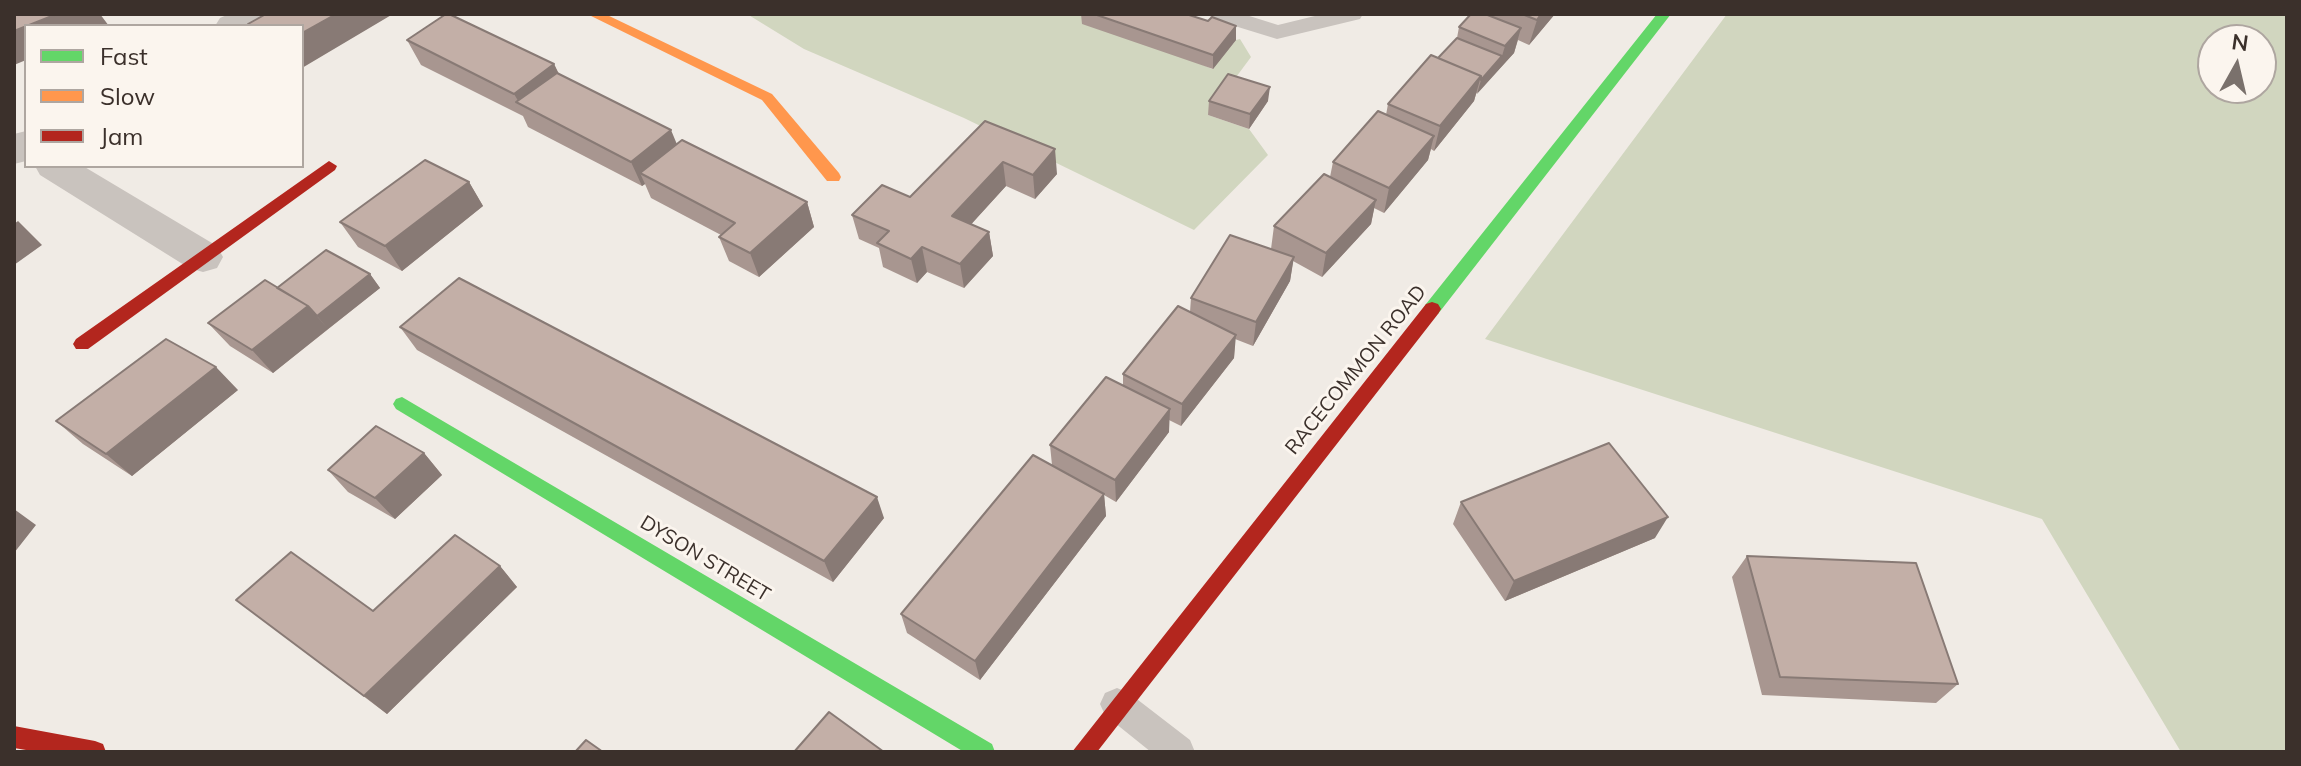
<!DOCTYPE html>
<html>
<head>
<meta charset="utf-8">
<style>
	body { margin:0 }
	#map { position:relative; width:2301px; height:766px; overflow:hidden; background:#f0ebe5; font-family:Mulish,sans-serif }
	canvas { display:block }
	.frame { position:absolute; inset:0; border:16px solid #3b302b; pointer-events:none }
	.legend { position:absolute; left:24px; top:24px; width:280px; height:144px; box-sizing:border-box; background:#fbf5ee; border:2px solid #aea6a0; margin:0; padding:10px 14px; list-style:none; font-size:24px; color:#3b302b }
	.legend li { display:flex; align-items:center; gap:16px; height:40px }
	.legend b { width:40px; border:2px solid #aea6a0 }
	.north { position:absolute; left:2197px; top:24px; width:80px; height:80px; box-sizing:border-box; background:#fbf5ee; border:2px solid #aea6a0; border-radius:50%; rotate:8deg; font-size:22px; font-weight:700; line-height:32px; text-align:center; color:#3b302b }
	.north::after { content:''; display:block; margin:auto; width:28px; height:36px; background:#7a716c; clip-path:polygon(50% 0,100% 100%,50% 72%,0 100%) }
</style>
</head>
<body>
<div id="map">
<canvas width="2301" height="766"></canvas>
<div class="frame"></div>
<ul class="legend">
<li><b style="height:10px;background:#63d668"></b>Fast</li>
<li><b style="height:10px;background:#ff974d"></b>Slow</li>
<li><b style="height:10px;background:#b3261e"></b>Jam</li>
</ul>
<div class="north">N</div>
</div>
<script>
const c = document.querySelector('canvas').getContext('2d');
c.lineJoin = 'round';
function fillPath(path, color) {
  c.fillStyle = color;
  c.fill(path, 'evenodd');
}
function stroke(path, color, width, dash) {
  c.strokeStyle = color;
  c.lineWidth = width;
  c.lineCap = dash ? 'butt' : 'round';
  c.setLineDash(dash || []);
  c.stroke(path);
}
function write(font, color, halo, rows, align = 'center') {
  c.font = font + ' Mulish,sans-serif';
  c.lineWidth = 6;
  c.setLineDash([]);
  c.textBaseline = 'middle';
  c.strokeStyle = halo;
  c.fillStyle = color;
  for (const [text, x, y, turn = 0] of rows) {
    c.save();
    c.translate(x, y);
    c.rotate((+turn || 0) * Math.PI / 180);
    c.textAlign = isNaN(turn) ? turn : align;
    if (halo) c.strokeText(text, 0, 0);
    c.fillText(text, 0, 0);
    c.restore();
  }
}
const green = new Path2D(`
	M747,14H1091L1212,69L1236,40L1240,39L1251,57L1208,115L1249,129L1268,155L1194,230L964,118L804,49Z
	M1727,14H2287V752H2181L2042,519L1485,339ZM2213,40H2261V88H2213Z`);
const lane = new Path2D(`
	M1209,14H1243L1278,25L1323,14H1363L1360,19L1277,39L1212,19Z
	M1117,688L1129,693L1190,740L1195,752H1151L1105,715L1100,704L1105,693Z`);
const street = new Path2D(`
	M229,14H273L259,26H215L220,18Z
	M26,131V161L14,164V134Z
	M35,166H83L217,246L223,257L217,268L203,272L189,268L40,175Z`);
const fast = new Path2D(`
	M1657,14H1671L1438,314H1426L1423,309L1426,304Z
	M402,397L992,744L995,752H964L396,409L393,404L396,399Z`);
const slow = new Path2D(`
	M587,14H605L772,94L839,173L841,177L839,181H827L762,100Z`);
const jam = new Path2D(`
	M329,161L337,166L335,170L88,349H76L73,344L76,339Z
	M1432,302L1438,304L1441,309L1438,314L1097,752H1072L1426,304Z
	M14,726L95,741L103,744L106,752H38L14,748Z`);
const wall = new Path2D(`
	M1081,14H1186L1208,21L1236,26V40L1213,69L1082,24Z
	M1471,14H1555L1529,45L1518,40L1514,53L1476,94L1474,101L1434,151L1431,149L1428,160L1384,213L1374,208L1371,224L1322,277L1293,261L1290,281L1253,346L1235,339L1234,358L1181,426L1169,420V432L1116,502L1104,495L1106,516L980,680L907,633L901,614L1052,465L1050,445L1123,385V374L1190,312L1191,298L1271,249L1274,226L1330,177L1333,162L1386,115L1388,104L1438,58L1457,38L1459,27Z
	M407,40L554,64L559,74L677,144L807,202L814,227L759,277L729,261L719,237L721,235L651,198L645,184L642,186L528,127L523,116L421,65Z
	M1209,101H1268L1249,129L1208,115Z
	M985,121L1057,174L1035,199L1006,186L971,224L989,232L993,256L964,288L927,272L917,283L883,267L879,248L859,239L852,215L910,197Z
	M469,182L483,206L402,271L358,247L340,222Z
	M370,274L380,288L273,373L230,346L208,323Z
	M400,327L884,518L833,582L417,350Z
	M238,390L132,476L83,444L56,421Z
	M424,453L442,475L395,519L348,492L328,470Z
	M1461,502L1655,538L1505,601L1453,524Z
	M1747,556L1958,684L1936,703L1762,695L1732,577Z
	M500,566L517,587L387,714L236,600L373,611Z`);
const shadedWall = new Path2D(`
	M57,14H100L109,26H27Z
	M336,14H393L302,68V33Z
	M1541,14H1555L1529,45L1537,20Z
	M1236,26V40L1213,69V55Z
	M26,27V60L14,65V31Z
	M1521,28L1514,53L1477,94L1481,80L1502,56L1505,46Z
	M554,64L566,89L520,104L514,94Z
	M1481,76L1474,101L1434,151L1440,126Z
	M1270,87L1268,101L1249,129L1250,114Z
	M671,130L681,154L640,173L645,184L642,186L631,162Z
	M1434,136L1428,160L1384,213L1389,188Z
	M1055,149L1057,174L1035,199L1033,175Z
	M1003,162L1006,186L957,240L952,216Z
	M469,182L483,206L402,271L385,246Z
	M1376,200L1371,224L1322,277L1326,253Z
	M807,202L814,227L759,277L750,253Z
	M18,221L42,245L14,265V224Z
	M989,232L993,256L964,288L960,264Z
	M922,247L927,272L917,283L911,259Z
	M1294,257L1290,281L1253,346L1256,322Z
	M370,274L380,288L328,329L317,316Z
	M308,306L328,329L273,373L252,350Z
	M1236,335L1234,358L1181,426L1182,404Z
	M216,367L238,390L132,476L106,454Z
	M1170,409L1169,432L1116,502L1115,480Z
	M424,453L442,475L395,519L375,498Z
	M1104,494L1106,516L980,680L975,661Z
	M877,497L884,518L833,582L824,561Z
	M14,509L36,525L14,553Z
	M1668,517L1655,538L1505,601L1514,581Z
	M500,566L517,587L387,714L364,696Z`);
const building = new Path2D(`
	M14,14H57L14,31Z
	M266,14H336L302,33V26H252L248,24Z
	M446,14H449L554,64L514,94L407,40Z
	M1094,14H1186L1208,21L1212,17L1236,26L1213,55Z
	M1471,14H1485L1521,28L1505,46L1459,27Z
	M1522,14H1541L1537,20Z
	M1457,38L1502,56L1481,80V76L1438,58Z
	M1431,55L1481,76L1440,126L1388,104Z
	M557,73L671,130L631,162L516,102Z
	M1228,74L1270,87L1250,114L1209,101Z
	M1378,111L1434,136L1389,188L1333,162Z
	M985,121L1055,149L1033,175L1003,162L952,216L989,232L960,264L922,247L911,259L877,243L889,231L852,215L882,185L910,197Z
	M682,140L807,202L750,253L719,237L735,223L640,173Z
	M425,160L469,182L385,246L340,222Z
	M1324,174L1376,200L1326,253L1274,226Z
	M1230,235L1294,257L1256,322L1191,298Z
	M326,250L370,274L317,316L308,306L277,288Z
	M459,278L877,497L824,561L400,327Z
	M265,280L308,306L252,350L208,323Z
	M1178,306L1236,335L1182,404L1123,374Z
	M166,339L216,367L106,454L56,421Z
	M1106,377L1170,409L1115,480L1050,445Z
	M376,426L424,453L375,498L328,470Z
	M1609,443L1668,517L1514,581L1461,502Z
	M1033,455L1104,494L975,661L901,614Z
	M455,535L500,566L364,696L236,600L291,552L373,611Z
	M1747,556L1916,563L1958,684L1780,677Z
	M829,712L884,752H794Z
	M586,740L603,752H575Z`);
const streetNames = [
	["RACECOMMON ROAD",1356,370,-51],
	["DYSON STREET",705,559,31]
];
fillPath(green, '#d1d6bf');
fillPath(lane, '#c9c3be');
fillPath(street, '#c9c3be');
fillPath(fast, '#63d668');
fillPath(slow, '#ff974d');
fillPath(jam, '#b3261e');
fillPath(wall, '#a89690');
fillPath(shadedWall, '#887a75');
fillPath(building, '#c3afa7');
stroke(building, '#887a75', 2);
write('20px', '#3b302b', '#fbf5ee', streetNames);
</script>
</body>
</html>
